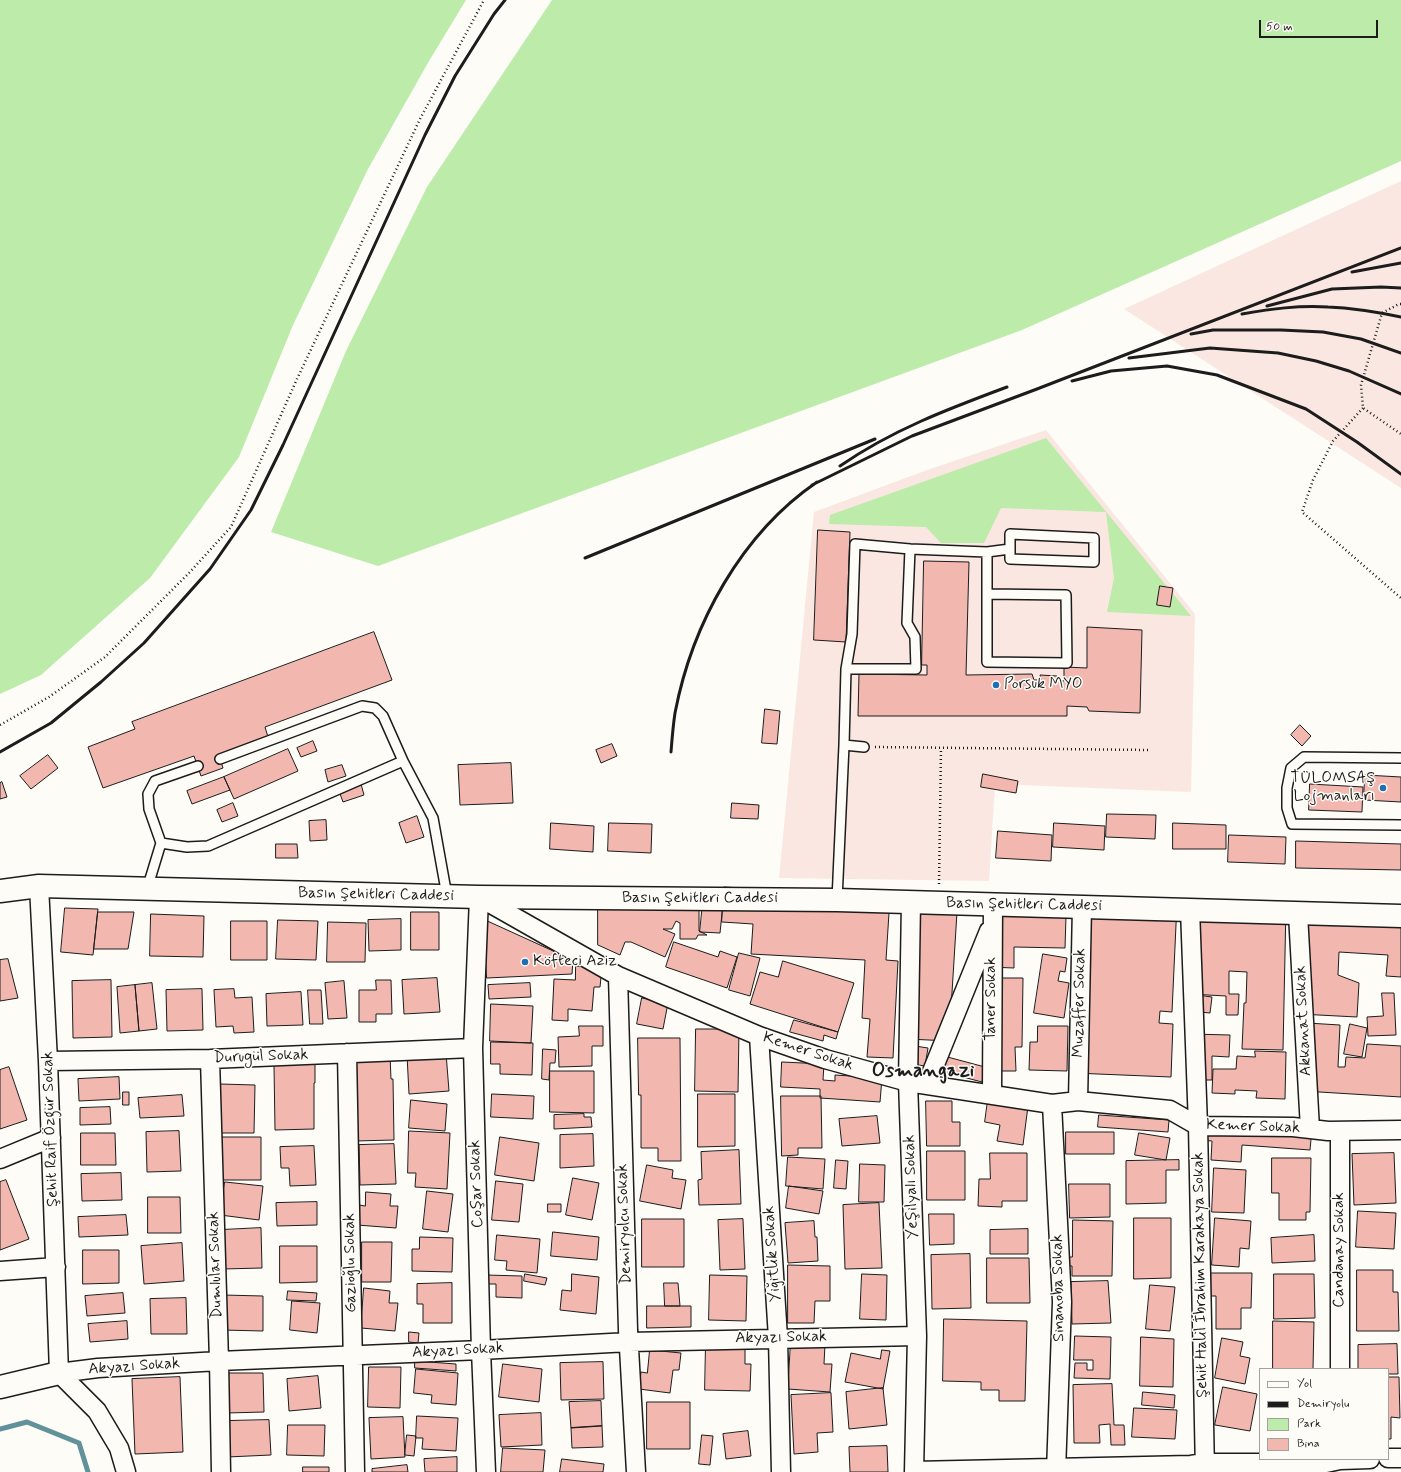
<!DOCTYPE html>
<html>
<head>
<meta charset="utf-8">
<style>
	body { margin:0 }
	#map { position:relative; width:1401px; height:1472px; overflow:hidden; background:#fdfcf7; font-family:Mynerve,sans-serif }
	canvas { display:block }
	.legend { position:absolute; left:1259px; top:1368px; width:130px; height:92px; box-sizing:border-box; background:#fdfcf7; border:1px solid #a3a29f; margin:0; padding:5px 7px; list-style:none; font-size:12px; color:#1c1c1c }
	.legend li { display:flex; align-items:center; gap:8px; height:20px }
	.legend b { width:20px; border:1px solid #a3a29f }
	.scale { position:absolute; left:1259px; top:20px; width:119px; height:18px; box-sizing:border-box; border:2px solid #1c1c1c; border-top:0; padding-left:5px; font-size:12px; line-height:14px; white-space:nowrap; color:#1c1c1c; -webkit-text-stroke:3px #fdfcf7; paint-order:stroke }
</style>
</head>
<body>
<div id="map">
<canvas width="1401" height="1472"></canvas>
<ul class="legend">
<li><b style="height:5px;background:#fdfcf7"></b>Yol</li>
<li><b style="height:5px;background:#1c1c1c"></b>Demiryolu</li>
<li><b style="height:11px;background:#bcebaa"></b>Park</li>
<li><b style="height:11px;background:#f2b7af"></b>Bina</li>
</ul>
<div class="scale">50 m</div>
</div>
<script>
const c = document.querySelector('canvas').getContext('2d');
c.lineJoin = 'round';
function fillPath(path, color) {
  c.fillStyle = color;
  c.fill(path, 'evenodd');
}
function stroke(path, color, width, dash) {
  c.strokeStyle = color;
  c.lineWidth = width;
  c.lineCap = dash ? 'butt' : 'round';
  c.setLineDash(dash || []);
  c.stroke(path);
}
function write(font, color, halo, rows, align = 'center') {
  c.font = font + ' Mynerve,sans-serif';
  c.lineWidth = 3;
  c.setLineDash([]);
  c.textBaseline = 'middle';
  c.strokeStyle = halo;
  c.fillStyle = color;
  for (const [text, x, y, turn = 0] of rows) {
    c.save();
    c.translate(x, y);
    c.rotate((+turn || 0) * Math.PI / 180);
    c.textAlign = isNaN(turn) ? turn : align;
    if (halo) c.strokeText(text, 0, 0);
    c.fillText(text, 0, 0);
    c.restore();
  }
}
const built = new Path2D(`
	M1401,181V488L1124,309Z
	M1046,430L1195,614L1191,792L995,784L989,881L779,878L814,512L930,469Z`);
const green = new Path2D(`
	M0,0H466L429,61L368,169L293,325L239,457L150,578L41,675L0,694Z
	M552,0H1401V161L1022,330L378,566L271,532L346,351L427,187Z
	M1046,438L1191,616L1107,612L1114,578L1106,512L1001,508L984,543H941L926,527L829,524L830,515Z`);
const stream = new Path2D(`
	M0,1429L27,1422L79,1443L88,1472`);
const building = new Path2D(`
	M818,530L850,532L846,642L814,640Z
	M924,561L969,562L966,675L1032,674L1034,680H1041L1040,675L1057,676V680L1064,681V667L1087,668V627L1142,630L1140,713L1089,711L1087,707L1067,706V716H858L859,674L927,675V665H922Z
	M1160,586L1173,588L1170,607L1157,605Z
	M374,632L392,680L265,727L268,737L219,755L223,768L201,776L194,756L103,788L88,747L135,729L132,722Z
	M765,709L780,711L777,744L762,743Z
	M1300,725L1311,736L1302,746L1291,735Z
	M313,741L317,751L301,757L297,748Z
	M612,744L617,756L601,763L596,750Z
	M288,749L298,771L234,799L224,777Z
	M48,755L58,768L31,789L20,776Z
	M511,763L513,803L460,805L458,765Z
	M342,765L346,776L328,782L325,770Z
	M983,774L1018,781L1016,793L981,787Z
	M1365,775L1401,777V802L1364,800Z
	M224,777L230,790L192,804L187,791Z
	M2,782L7,797L0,799V783Z
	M361,784L364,795L343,802L339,791Z
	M1310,784L1363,787L1362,812L1309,810Z
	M233,803L238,816L222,822L217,810Z
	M732,803L759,805L758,819L731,818Z
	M1107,814L1156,815L1155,839L1106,837Z
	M417,816L424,837L406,843L399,823Z
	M326,820L327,840L310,841L309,821Z
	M551,823L594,826L593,852L550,849Z
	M609,823L652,824L651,853L608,851Z
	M1054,823L1105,826L1104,850L1053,847Z
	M1173,823L1226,825V849H1173Z
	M998,831L1052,835L1051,861L996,858Z
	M1229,835L1286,837L1285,864L1228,862Z
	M1296,841L1401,844V870L1296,868Z
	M276,844H297L298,858H276Z
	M724,887L890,897L886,960L898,961L893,1058L867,1057L870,1019L862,1018L865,960L751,954L753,924L722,922Z
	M598,891L699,908V931L707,935H698L696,939H680V923L676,921L672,929H663L675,934L665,957L631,942H625L620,955L598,945Z
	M917,893L958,896L949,1041L908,1039Z
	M992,896L1066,916L1065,948L1014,947V968L989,967Z
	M1081,899L1177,903L1172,1012L1160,1011L1159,1023L1173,1024L1171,1077L1073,1073Z
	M703,902L723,904L720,933L700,932Z
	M1191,904L1286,906L1283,1050L1242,1049L1244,1003H1246L1247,972L1229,971V994H1239L1238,1015H1226V996L1189,994Z
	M1305,905L1401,911V977L1386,976L1388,955L1339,952L1338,975L1359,983L1357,1017L1299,1014Z
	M65,908L98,909L93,955L61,952Z
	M98,912H134L128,949H94Z
	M411,912H439V950H411Z
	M151,914L204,916L203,957L150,956Z
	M401,919V950L369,951L368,920Z
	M483,919L573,960L572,974L487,978Z
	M278,920L318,921L316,960L276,959Z
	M231,921H267V960H231Z
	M328,922L366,923L365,962H327Z
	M674,942L718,957L720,951L737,957L727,988L666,967Z
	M739,953L760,958L750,996L729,990Z
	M1043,954L1067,958L1065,972L1060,971L1058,981L1069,983L1064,1018L1034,1013Z
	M8,959L18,998L0,1001V960Z
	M783,961L854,983L838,1032L750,1004L760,972L778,977Z
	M576,966L602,968L600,987H594L592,1011L568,1009V1021L552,1020L554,979L575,980Z
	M437,978L440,1012L404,1014L402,980Z
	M993,978H1023L1022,1047H1015L1016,1071H992Z
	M111,980L112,1037L73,1038L72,981Z
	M376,980H391L392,1014H376V1022H359V990H376Z
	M344,981L347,1018L328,1019L325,983Z
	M152,983L157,1029L139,1031L135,985Z
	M530,983L531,997L489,999L488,985Z
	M135,985L139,1031L120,1033L117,987Z
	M202,989L203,1030L167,1031L166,990Z
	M234,989L235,998L252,997L254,1032L234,1033L233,1026L216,1027L214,990Z
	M308,990H321L323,1024H310Z
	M301,992L303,1025L267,1026L266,994Z
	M1382,993H1394L1396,1035L1368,1036L1367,1017L1383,1016Z
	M1190,994L1212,997L1210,1013L1188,1011Z
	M642,998L668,1003L663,1029L637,1024Z
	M491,1004L533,1006L531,1043L490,1041Z
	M794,1020L838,1032L836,1039L824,1035L823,1041L790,1032Z
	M1307,1023L1340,1025L1338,1067H1345L1346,1057L1365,1058L1367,1044L1401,1046V1097L1303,1091Z
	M1350,1024L1367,1028L1362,1057L1344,1054Z
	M579,1026H603V1046H592V1066L559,1067L558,1037L579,1036Z
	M1038,1026H1068L1067,1071L1029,1070L1030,1042H1037Z
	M696,1029H739L738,1092L695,1091Z
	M1191,1034L1230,1035L1229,1057L1212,1056V1080H1190Z
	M638,1038H680L681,1161H658V1148H641V1095H639Z
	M491,1042L533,1043L532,1075L500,1074V1064H491Z
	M915,1046L928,1048L925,1066L911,1064Z
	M543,1049L556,1050L555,1063H550L549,1080L542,1079Z
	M1255,1051L1286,1052L1285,1099L1256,1098L1257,1091L1235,1090V1094L1212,1093L1213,1069H1236L1237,1056L1255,1057Z
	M446,1053L449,1091L409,1094L407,1055Z
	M390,1055L391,1079H393L394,1140L355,1141L352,1056Z
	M940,1055L985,1067L982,1082L936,1070Z
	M782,1062L824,1064L823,1080L835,1081V1075L882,1078L880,1102L820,1098V1089L781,1087Z
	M315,1064V1083H314V1129L275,1130L274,1065Z
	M9,1067L27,1120L0,1129V1070Z
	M550,1071H594V1113L550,1112Z
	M119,1077L120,1099L79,1101L78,1079Z
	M220,1084L255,1085L254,1133H219Z
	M123,1092H129V1105H123Z
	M492,1094L534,1096L533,1119L491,1117Z
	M698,1094H735V1146L698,1147Z
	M182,1095L184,1116L140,1118L138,1098Z
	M781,1096H821L822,1148H798V1155L782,1156Z
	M411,1100L447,1104L445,1131L409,1128Z
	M988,1100L1028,1106L1023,1145L997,1141L1000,1125L985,1122Z
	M926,1101H952V1122H960V1146H927Z
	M110,1107L111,1124L80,1125V1108Z
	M584,1114V1117H591L592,1127L554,1129V1115Z
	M1099,1115L1169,1120L1168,1132L1098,1127Z
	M877,1116L880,1143L842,1146L839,1119Z
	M1202,1120L1312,1129L1310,1150L1242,1145L1241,1162L1211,1160L1212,1141L1200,1140Z
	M179,1131L181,1171L147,1172L146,1132Z
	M409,1131L450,1133L447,1189L415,1187L416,1173H408Z
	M1066,1132H1114V1154H1066Z
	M81,1133H115L116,1165H81Z
	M1139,1133L1170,1138L1166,1160L1135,1155Z
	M593,1134L594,1166L560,1168V1135Z
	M219,1137H261V1180H220Z
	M500,1137L539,1143L534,1181L495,1175Z
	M394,1144L396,1184L360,1185L359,1145Z
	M314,1146L316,1185L290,1186L289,1168H281L280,1147Z
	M739,1150L741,1204L699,1205L698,1180L702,1179L701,1152Z
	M927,1151H965V1200H927Z
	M990,1153H1027V1201H1002V1207L978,1206L979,1179H990Z
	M1394,1153L1396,1203L1354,1205L1352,1154Z
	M788,1157L825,1159L823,1189L786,1186Z
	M1272,1158H1311L1310,1212H1306V1220H1279V1193H1272Z
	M836,1160L848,1161L846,1189L834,1188Z
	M1179,1160V1170H1166V1203L1126,1204V1161Z
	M860,1164L885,1165L884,1202H859Z
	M647,1165L673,1170L672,1178L686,1180L681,1209L640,1201Z
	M1214,1168L1246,1170L1244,1213L1212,1212Z
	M121,1173L122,1200L82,1201L81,1174Z
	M573,1178L599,1183L592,1220L566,1215Z
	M6,1180L29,1239L0,1250V1182Z
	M496,1181L523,1184L519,1222L492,1220Z
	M225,1182L263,1186L259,1220L220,1215Z
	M1069,1184H1110V1217L1070,1218Z
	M789,1186L823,1191L819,1214L786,1208Z
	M427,1191L453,1194L448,1232L423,1229Z
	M366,1192L391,1194L390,1206H398L396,1228L357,1225L359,1205L365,1206Z
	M148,1197H180L181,1233H148Z
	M317,1202V1225L277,1226L276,1203Z
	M879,1203L882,1268L845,1269L843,1205Z
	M548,1204H561V1212H548Z
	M1358,1211L1396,1213L1394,1249L1356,1247Z
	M929,1214H954V1244L930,1245Z
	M126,1215L128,1235L79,1237L78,1217Z
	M1134,1218H1171V1278L1134,1279Z
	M1215,1218L1251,1221L1249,1249L1240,1248L1239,1267L1212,1265Z
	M642,1219H684V1267H642Z
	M743,1219L745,1269L720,1270L718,1220Z
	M1073,1220L1113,1221L1112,1276H1072V1266H1063V1257H1072Z
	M814,1221L815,1237H817L818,1261L788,1263L785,1223Z
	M261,1228L262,1268L223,1269L221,1230Z
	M1028,1229V1254H990V1230Z
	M553,1232L599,1237L597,1260L551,1256Z
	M497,1235L540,1239L537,1273L506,1270L507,1261L495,1260Z
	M1314,1235L1315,1261L1272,1263L1271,1238Z
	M420,1237L453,1238L452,1272L412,1271V1249H419Z
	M362,1242H392L391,1282H362Z
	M182,1243L184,1281L144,1284L141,1246Z
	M280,1246H317V1282L280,1283Z
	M83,1250H119V1283L83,1284Z
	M970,1254L971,1308L932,1309L931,1255Z
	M987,1258H1029L1030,1303H987Z
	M788,1265L830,1266V1301H815L814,1323H788Z
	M1357,1270H1393V1292H1398L1399,1331H1357Z
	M1211,1273H1252L1251,1308H1241V1329H1216V1296H1211Z
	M525,1274L547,1278L545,1285L524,1281Z
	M572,1274L599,1277L596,1314L560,1310L562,1290L571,1291Z
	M862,1274L887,1275L886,1320L860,1319Z
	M1274,1274H1314L1315,1318L1274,1319Z
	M486,1275L522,1276V1298L496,1297V1284H486Z
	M710,1275L747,1276L746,1321L709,1320Z
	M1108,1281L1111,1323L1072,1324L1071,1282Z
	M452,1283V1323H423V1304H417V1284Z
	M664,1283H678L680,1306H665Z
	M1150,1285L1175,1287L1170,1331L1146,1329Z
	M364,1288L390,1291L389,1303H398L395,1331L361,1328Z
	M288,1291L317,1293L316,1301L287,1300Z
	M123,1293L125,1313L87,1316L85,1296Z
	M223,1295L263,1296V1331L222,1330Z
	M186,1298L187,1334H151L150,1299Z
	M292,1301L320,1303L317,1333L290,1330Z
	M647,1306H691V1327L647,1328Z
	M944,1319L1027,1321L1025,1401H999V1390H981V1382L943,1381Z
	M127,1321L128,1339L90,1342L88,1324Z
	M1273,1321L1314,1322L1313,1369H1273Z
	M409,1332L419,1333L418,1343L409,1342Z
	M1075,1336L1111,1337L1110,1379L1074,1378L1075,1363H1087V1370H1093V1360H1074Z
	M1141,1337L1174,1339L1173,1387L1140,1386Z
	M1222,1338L1243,1342L1240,1356L1250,1358L1245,1384L1215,1378Z
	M706,1341L745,1342V1364H751L750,1391L705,1390Z
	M791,1342L825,1344L824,1364H832L830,1392L788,1389Z
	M1397,1344L1398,1374H1388V1369H1358V1345Z
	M650,1350L681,1353L679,1370H673L670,1393L639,1389L641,1372L647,1373Z
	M882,1350L890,1351L883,1389L845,1382L851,1353L880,1359Z
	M415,1361L456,1364V1371L415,1368Z
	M603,1362L604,1399L561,1400L560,1363Z
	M503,1364L542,1369L539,1402L499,1397Z
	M369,1367H401L400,1408L368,1407Z
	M416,1369L458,1373L456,1405L431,1403L432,1395L414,1393Z
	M226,1373H263L264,1412L227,1413Z
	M318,1376L321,1408L289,1411L287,1379Z
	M180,1377L183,1452L135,1454L132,1379Z
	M1388,1377H1399L1400,1418L1391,1417V1439H1388Z
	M1112,1384L1114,1425H1124L1125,1445H1111L1110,1424L1099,1425L1100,1443H1074L1073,1385Z
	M1223,1387L1257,1394L1250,1431L1215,1425Z
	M883,1388L887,1425L849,1429L846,1392Z
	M1143,1392L1175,1395L1174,1408L1142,1405Z
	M831,1393L833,1432L817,1433L818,1452L794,1454L791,1395Z
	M601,1401L602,1426L571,1428L569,1402Z
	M647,1402H690V1449H647Z
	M1134,1408L1177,1410L1175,1439L1132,1437Z
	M541,1413L542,1445L501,1447L499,1415Z
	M417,1416L458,1418L456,1451L422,1449L423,1438H416Z
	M403,1417L405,1457L371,1459L369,1418Z
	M269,1420L271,1455L227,1457L226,1421Z
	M288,1425H325L324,1456L287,1455Z
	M602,1426L603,1447L572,1448L571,1428Z
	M748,1431L751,1456L726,1459L723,1434Z
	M407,1435L416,1436L414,1456L405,1455Z
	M702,1435L713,1436L710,1465L699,1464Z
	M887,1446L888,1472H850L849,1447Z
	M503,1448L545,1450L543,1472H501Z
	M457,1457V1472H425L424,1459Z
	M562,1459L604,1464L603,1472H560Z
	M407,1465L408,1472H372V1469Z
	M303,1467H329V1472H303Z`);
const path = new Path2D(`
	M1401,304H1399L1382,313L1361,385L1363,408L1401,434
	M1363,408L1333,441L1313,480L1302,512L1401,598
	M0,725L49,697L105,657L189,573L231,527L297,379L420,119L484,0
	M875,747L1149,750
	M939,884L941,748`);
const lane = new Path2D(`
	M987,552L1010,549V534L1094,538V562L1010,559V549
	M846,669H916L915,637L907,623L910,549L987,552V662L1067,663L1066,595L987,594
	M844,745L846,669L852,634L855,544L910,549
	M1401,758L1304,757L1291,768L1287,788V808L1292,824L1401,825
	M403,761L433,818L447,896
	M198,766L155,781L148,794L149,809L161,843L187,847L208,846L403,761L383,716L375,708L362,706L220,759
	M147,889L161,843
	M837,900L844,745L864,747`);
const street = new Path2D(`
	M39,886L48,1061L59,1373
	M911,902L908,1082L917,1336L914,1472
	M1190,909L1198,1126L1205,1472
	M1298,914L1310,1129
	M618,976L628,1330L636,1472
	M759,1036L778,1338L781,1472
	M347,1053L355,1472
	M210,1059L219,1361L221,1472
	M48,1061L210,1059L473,1048
	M927,1084L989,931
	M992,1094L993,904
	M1078,1101L1082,906
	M1052,1104L1062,1302L1056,1472
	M0,1159L51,1138
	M0,1271L56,1267
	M1340,1369V1131
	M59,1373L98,1368L219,1361L481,1350L629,1342L917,1336
	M59,1373L97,1411L119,1448L126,1472
	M1388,1458H1401
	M914,1471L1191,1465L1204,1463H1326L1340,1460L1370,1459
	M486,1472L481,1350L473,1048L479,897L618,976L759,1036L825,1059L908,1082L1052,1104L1078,1101L1170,1110L1198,1126L1293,1127L1328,1131L1401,1130`);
const secondary = new Path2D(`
	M0,891L39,886L479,897L837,900L1401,916
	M0,1387L59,1373`);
const rail = new Path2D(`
	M1352,272L1401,263
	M1267,306L1332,289L1381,287L1401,288
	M1242,314C1271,309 1299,305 1328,307C1352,308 1377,312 1401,317
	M1191,334L1213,330H1281L1323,332L1361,339L1401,353
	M1129,358L1210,348L1278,353L1316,361L1349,371L1401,394
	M1072,381L1111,371L1167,366L1217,375L1306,409L1357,442L1401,474
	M840,466C892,430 948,409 1007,387
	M812,485L912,436L1037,389L1401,248
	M585,558L875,439
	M0,752L51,723L101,682L144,643L210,569L251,510L283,445L425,135L455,76L494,14L505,0
	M671,752C672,739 673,726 675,713C692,624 741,534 817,482`);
const markers = [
	[996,685,4,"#1f6fb2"],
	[1383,788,4,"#1f6fb2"],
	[525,962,4,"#1f6fb2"]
];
const poiNames = [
	["Porsuk MYO",1004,685],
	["TÜLOMSAŞ",1375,779,"right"],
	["Lojmanları",1375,797,"right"],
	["Köfteci Aziz",533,962]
];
const streetNames = [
	["Basın Şehitleri Caddesi",376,895,1],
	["Basın Şehitleri Caddesi",700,899],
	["Basın Şehitleri Caddesi",1024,905,1],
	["Taner Sokak",992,999,-90],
	["Muzaffer Sokak",1080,1003,-89],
	["Akkanat Sokak",1304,1021,-93],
	["Kemer Sokak",808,1052,18],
	["Durugül Sokak",261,1057,-2],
	["Kemer Sokak",1253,1127,2],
	["Şehit Raif Özgür Sokak",51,1129,-92],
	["Coşar Sokak",477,1184,-92],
	["Yeşilyalı Sokak",912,1187,-92],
	["Demiryolcu Sokak",625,1224,-92],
	["Candanay Sokak",1340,1250,-90],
	["Yiğitlik Sokak",773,1254,-94],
	["Gazioğlu Sokak",351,1263,-91],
	["Dumlular Sokak",216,1265,-92],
	["Şehit Halil İbrahim Karakaya Sokak",1201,1275,-91],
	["Sinanoba Sokak",1059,1288,-91],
	["Akyazı Sokak",781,1338,-1],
	["Akyazı Sokak",458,1351,-3],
	["Akyazı Sokak",134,1367,-4]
];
const districtNames = [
	["Osmangazi",923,1072]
];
fillPath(built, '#fae7e1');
fillPath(green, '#bcebaa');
stroke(stream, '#619199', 5);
fillPath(building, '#f2b7af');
stroke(building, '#1c1c1c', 1);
stroke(lane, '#1c1c1c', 12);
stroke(street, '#1c1c1c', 21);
stroke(secondary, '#1c1c1c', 25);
stroke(path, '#1c1c1c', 2.5, [1, 3]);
stroke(lane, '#fdfcf7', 9);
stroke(street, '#fdfcf7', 18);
stroke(secondary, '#fdfcf7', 22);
stroke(rail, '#1c1c1c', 3);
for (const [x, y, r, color] of markers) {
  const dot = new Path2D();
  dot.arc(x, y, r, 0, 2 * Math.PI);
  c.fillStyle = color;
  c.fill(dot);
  stroke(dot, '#fdfcf7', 1.5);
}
write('16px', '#1c1c1c', '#fdfcf7', poiNames, 'left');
write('16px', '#1c1c1c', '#fdfcf7', streetNames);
write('bold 20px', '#1c1c1c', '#fdfcf7', districtNames);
</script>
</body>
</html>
